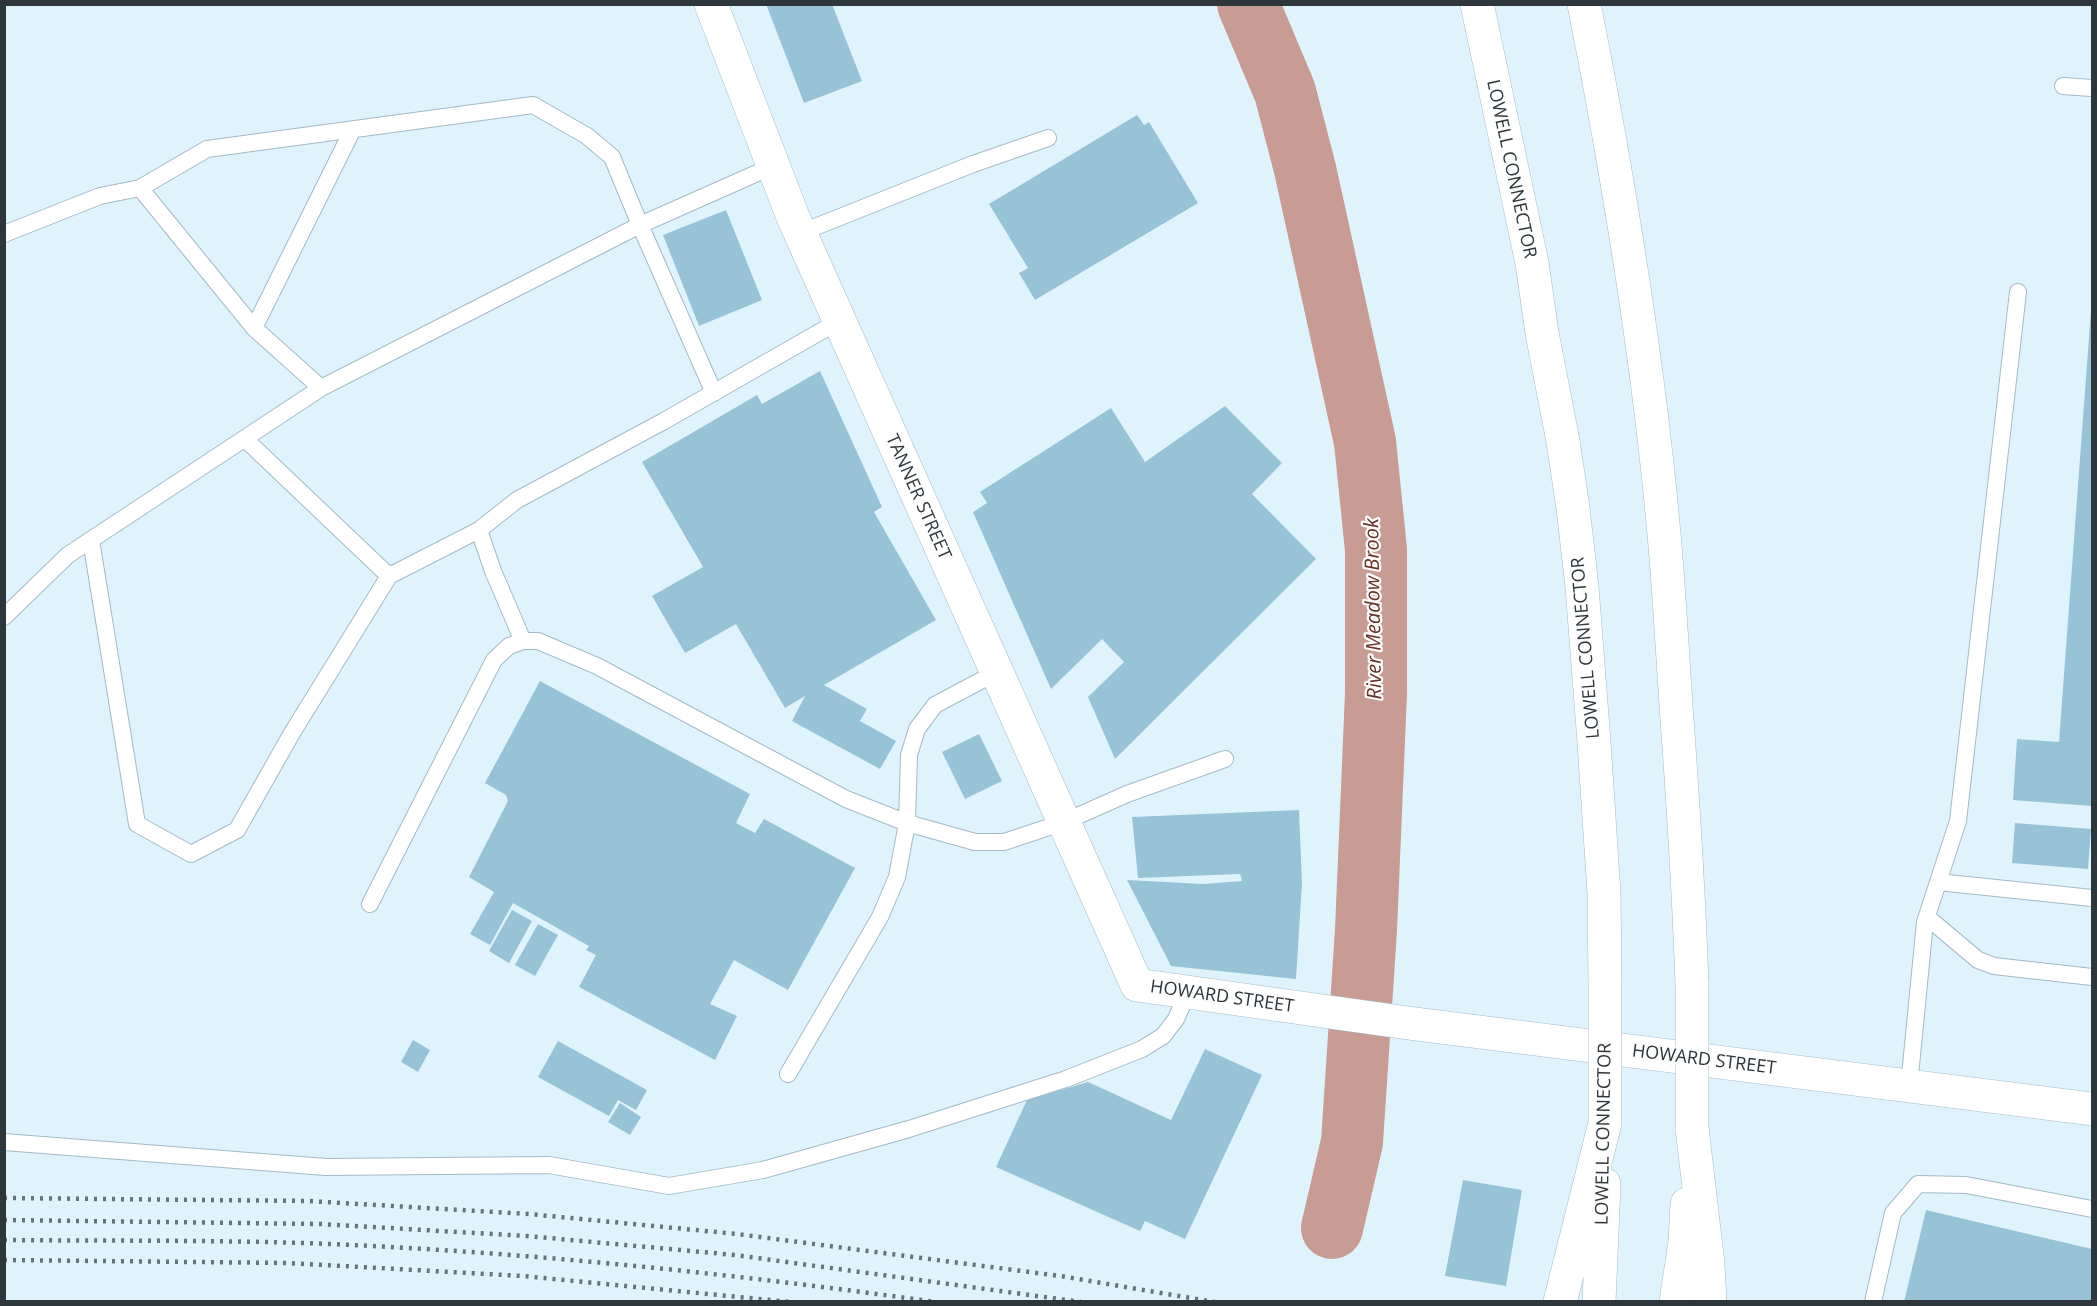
<!DOCTYPE html>
<html>
<head>
<meta charset="utf-8">
<style>
	body { margin:0 }
	#map { position:relative; width:2097px; height:1306px; overflow:hidden; background:#dff3fd; font-family:"Open Sans",sans-serif }
	canvas { display:block }
	.frame { position:absolute; inset:0; border:6px solid #2d363b; pointer-events:none }
</style>
</head>
<body>
<div id="map">
<canvas width="2097" height="1306"></canvas>
<div class="frame"></div>
</div>
<script>
const c = document.querySelector('canvas').getContext('2d');
c.lineJoin = 'round';
function stroke(path, color, width, dash) {
  c.strokeStyle = color;
  c.lineWidth = width;
  c.lineCap = dash ? 'butt' : 'round';
  c.setLineDash(dash || []);
  c.stroke(path);
}
function fillPath(path, color) {
  c.fillStyle = color;
  c.fill(path, 'evenodd');
}
function write(font, color, halo, rows, align = 'center') {
  c.font = font + ' "Open Sans",sans-serif';
  c.lineWidth = 4.5;
  c.setLineDash([]);
  c.textBaseline = 'middle';
  c.strokeStyle = halo;
  c.fillStyle = color;
  for (const [text, x, y, turn = 0] of rows) {
    c.save();
    c.translate(x, y);
    c.rotate((+turn || 0) * Math.PI / 180);
    c.textAlign = isNaN(turn) ? turn : align;
    if (halo) c.strokeText(text, 0, 0);
    c.fillText(text, 0, 0);
    c.restore();
  }
}
const river = new Path2D(`
	M1248,4L1285,92L1305,169L1365,442L1376,550V693L1366,930L1352,1142L1332,1228`);
const building = new Path2D(`
	M766,4H832L862,81L804,103Z
	M1137,115L1144,125L1149,122L1198,203L1035,300L1019,273L1028,268L989,204Z
	M726,210L762,300L699,326L663,235Z
	M2091,310H2092V806L2013,800L2017,739L2059,742Z
	M820,371L882,507L874,512L936,620L824,685L867,709L860,721L896,741L880,769L792,721L805,696L785,708L736,624L685,653L652,596L703,567L642,462L757,395L762,404Z
	M1225,406L1282,463L1252,494L1316,559L1115,759L1088,697L1124,662L1102,639L1051,689L973,512L987,503L980,492L1111,408L1145,462Z
	M540,681L750,794L736,823L755,833L764,819L855,868L788,990L734,960L710,1004L737,1016L715,1060L579,987L596,955L586,950L589,946L513,903L490,945L470,934L494,892L469,877L508,801L506,795L485,783Z
	M979,734L1002,781L965,799L942,752Z
	M1299,810L1302,883L1296,979L1171,966L1127,880L1204,884L1242,881L1240,874L1138,878L1132,817Z
	M2015,823L2091,829L2088,869L2012,863Z
	M512,910L532,921L509,963L489,951Z
	M538,924L558,935L535,976L515,965Z
	M413,1040L430,1050L418,1072L401,1062Z
	M558,1041L647,1090L636,1110L618,1100L609,1116L538,1077Z
	M1205,1049L1262,1075L1185,1239L1145,1221L1140,1231L996,1167L1027,1100L1088,1082L1171,1120Z
	M620,1103L641,1117L630,1135L608,1122Z
	M1463,1180L1522,1190L1506,1286L1445,1276Z
	M1926,1210L2092,1249V1302H1904Z`);
const lane = new Path2D(`
	M2063,86L2092,88
	M800,233L973,164L1048,138
	M4,234L100,196L140,188
	M254,328L353,129
	M714,393L640,225L773,166
	M245,439L389,576
	M91,540L137,824L191,854L237,830L292,733L389,576L479,530
	M4,617L68,555L321,388L640,225L612,157L587,136L533,105L207,149L140,188L254,328L321,388
	M523,641L493,571L479,530L517,500L664,421L839,321
	M1938,882L2092,898
	M370,904L494,660L509,646L523,641H538L597,666L846,799L907,823L975,842H1004L1064,822L1127,794L1225,759
	M1927,917L1978,960L1994,966L2092,977
	M788,1074L880,917L897,877L907,823L909,755L917,729L935,705L997,672
	M1909,1086L1925,922L1958,821L2018,292
	M4,1142L326,1167L549,1165L669,1186L763,1170L909,1129L1066,1079L1142,1049L1163,1036L1176,1019L1188,992
	M1873,1302L1893,1213L1918,1184L1966,1185L2092,1209`);
const street = new Path2D(`
	M711,4L793,217L1137,985L1408,1023L2092,1109`);
const highway = new Path2D(`
	M1477,4L1532,263L1542,333L1563,441L1573,508L1582,587L1594,742L1604,893L1605,982
	M1584,4C1619,180 1648,356 1664,534C1670,600 1673,667 1678,733C1684,817 1689,901 1692,985
	M1692,1128L1708,1264L1710,1302
	M1560,1302L1605,1123
	M1599,1302L1604,1184
	M1676,1302L1685,1242L1687,1204`);
const rail = new Path2D(`
	M4,1198L308,1201L529,1214L737,1234L1060,1276L1215,1302
	M4,1220L320,1224L527,1236L735,1255L1081,1302
	M4,1240C105,1241 205,1240 305,1243C517,1251 727,1273 936,1302
	M4,1260L288,1263L523,1276L790,1302`);
const highwayBridge = new Path2D(`
	M1605,982V1123
	M1692,985V1128`);
const streetNames = [
	["LOWELL CONNECTOR",1511,169,78],
	["TANNER STREET",918,497,66],
	["LOWELL CONNECTOR",1586,648,-95],
	["HOWARD STREET",1222,997,8],
	["HOWARD STREET",1704,1060,7],
	["LOWELL CONNECTOR",1604,1134,-89]
];
const waterNames = [
	["River Meadow Brook",1374,609,-91]
];
stroke(river, '#c89c93', 62);
fillPath(building, '#98c3d7');
stroke(lane, '#a3bbc6', 18);
stroke(street, '#a3bbc6', 34);
stroke(highway, '#a3bbc6', 34);
stroke(lane, '#fff', 16);
stroke(street, '#fff', 33);
stroke(highway, '#fff', 33);
stroke(rail, '#657278', 4.5, [3, 6]);
stroke(highwayBridge, '#a3bbc6', 34, []);
stroke(highwayBridge, '#fff', 33);
write('18px', '#2d363b', '#fdfdfd', streetNames);
write('italic 20px', '#682f24', '#fdfdfd', waterNames);
</script>
</body>
</html>
